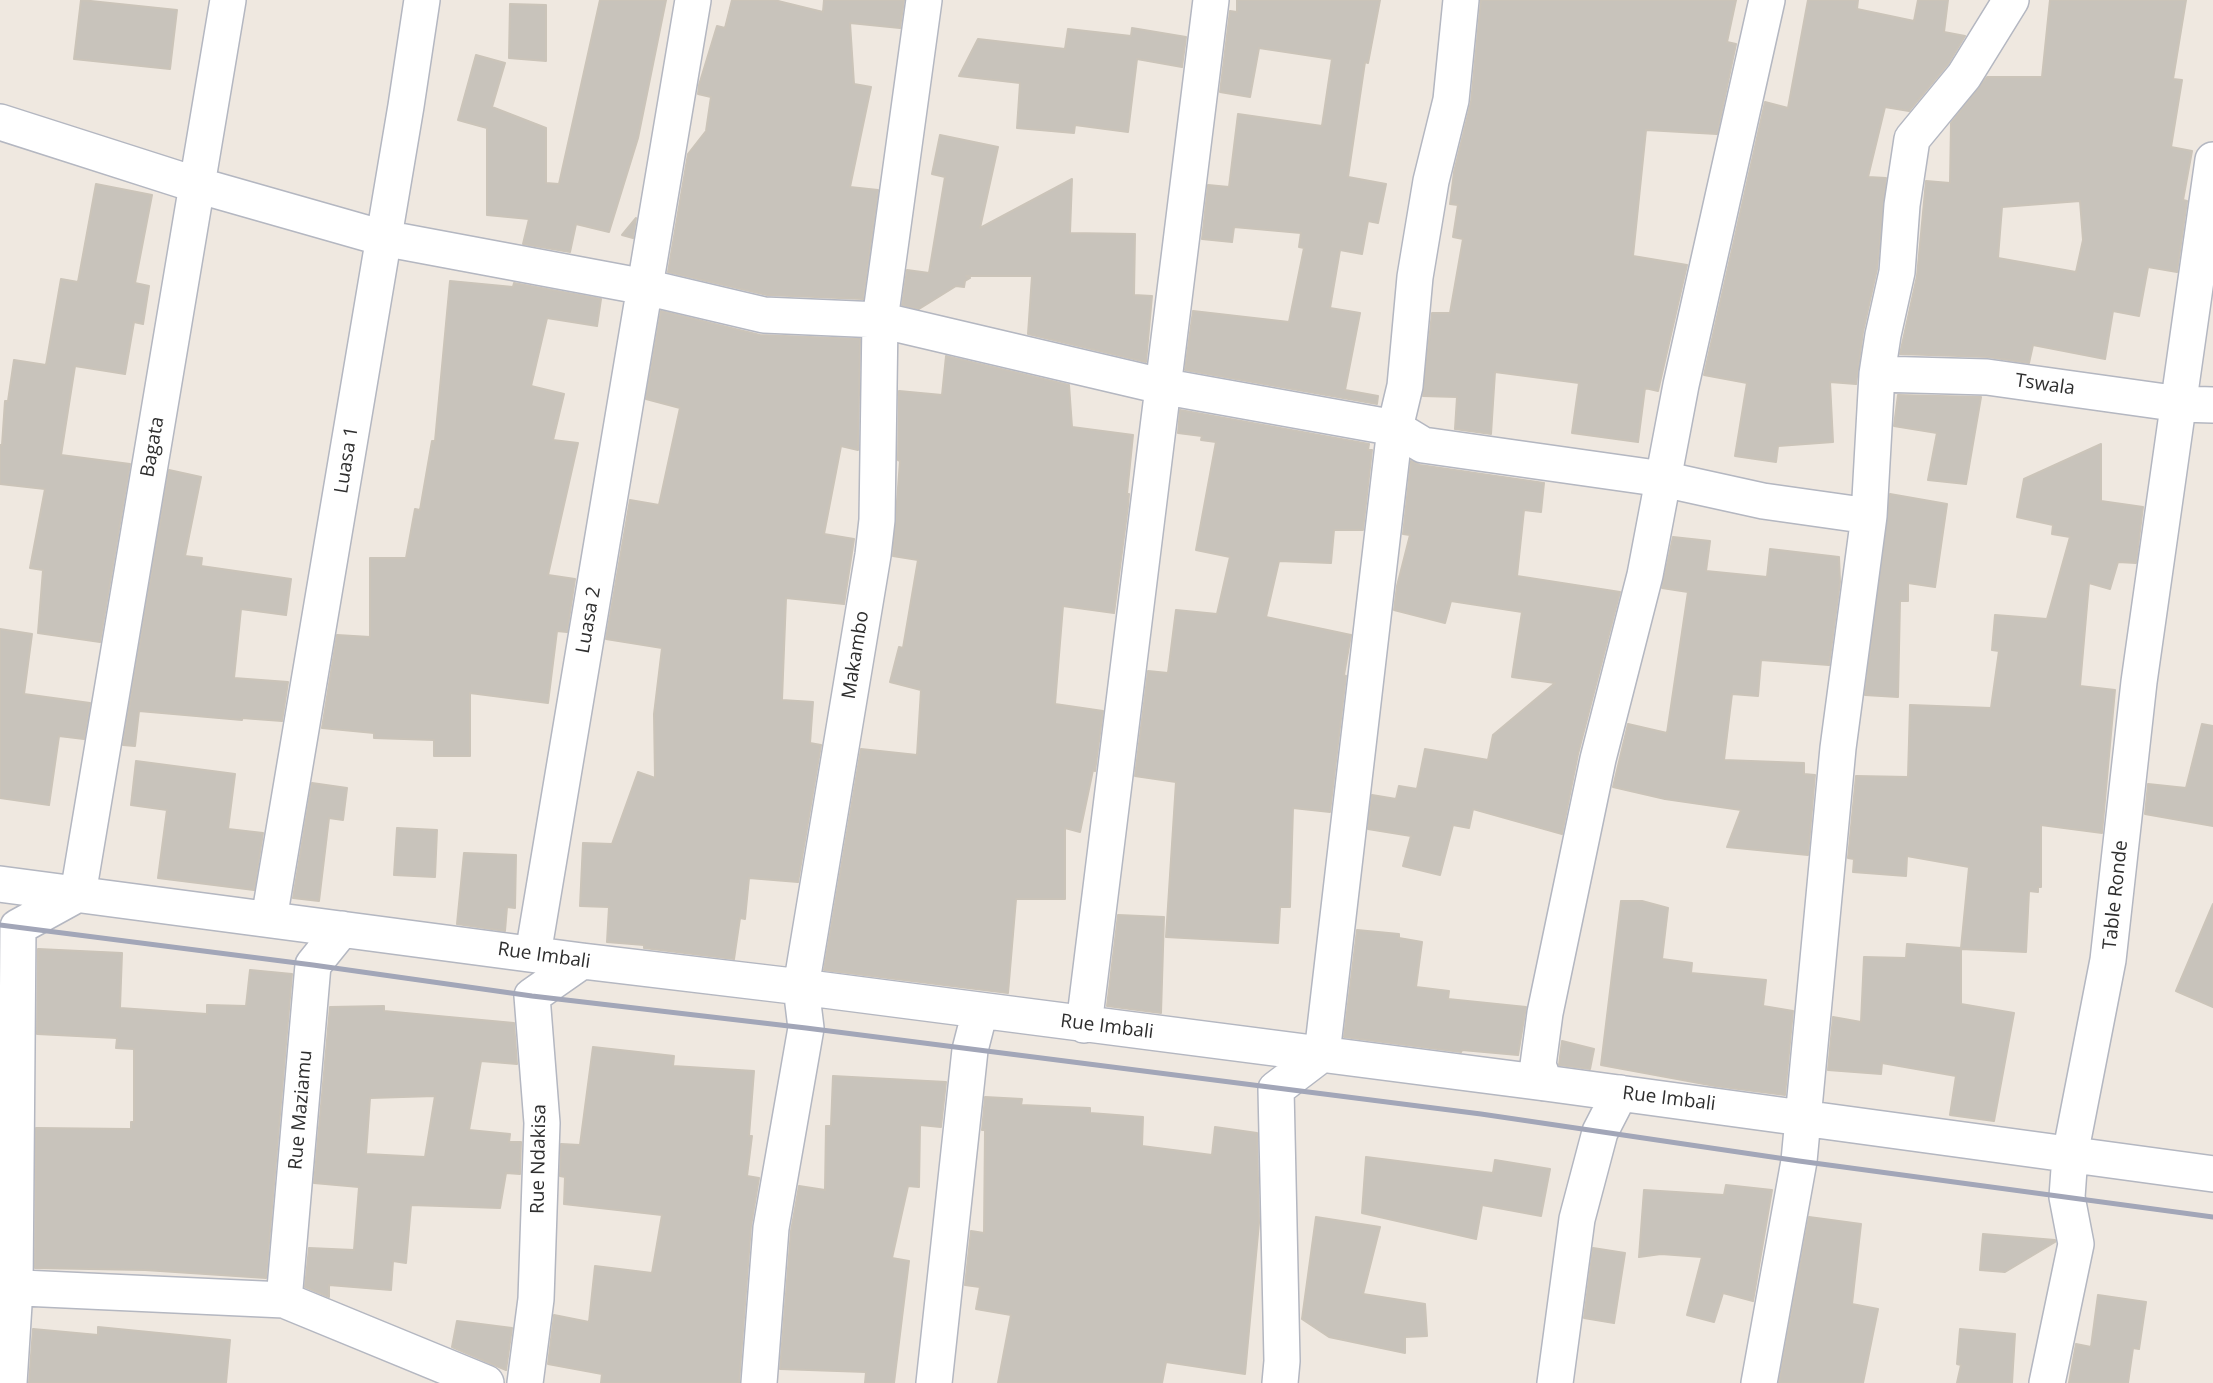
<!DOCTYPE html>
<html>
<head>
<meta charset="utf-8">
<style>
	body { margin:0 }
	canvas { display:block; background:#efe8e0 }
</style>
</head>
<body>
<canvas width="2213" height="1383"></canvas>
<script>
const c = document.querySelector('canvas').getContext('2d');
c.lineJoin = 'round';
function fillPath(path, color) {
  c.fillStyle = color;
  c.fill(path, 'evenodd');
}
function stroke(path, color, width, dash) {
  c.strokeStyle = color;
  c.lineWidth = width;
  c.lineCap = dash ? 'butt' : 'round';
  c.setLineDash(dash || []);
  c.stroke(path);
}
function write(font, color, halo, rows, align = 'center') {
  c.font = font + ' "Open Sans",sans-serif';
  c.lineWidth = 5;
  c.setLineDash([]);
  c.textBaseline = 'middle';
  c.strokeStyle = halo;
  c.fillStyle = color;
  for (const [text, x, y, turn = 0] of rows) {
    c.save();
    c.translate(x, y);
    c.rotate((+turn || 0) * Math.PI / 180);
    c.textAlign = isNaN(turn) ? turn : align;
    if (halo) c.strokeText(text, 0, 0);
    c.fillText(text, 0, 0);
    c.restore();
  }
}
const building = new Path2D(`
	M81,0L177,10L170,69L74,59Z
	M600,0H666L638,138L609,232L576,224L570,252L523,244L529,219L487,215V128L458,120L476,55L505,63L492,107L546,128V183L559,184Z
	M732,0H774L823,12L824,0H904L900,28L850,23L854,84L871,87L850,187L878,190L863,299L767,295L668,272L688,154L706,131L711,97L698,94L699,85L717,26L725,28Z
	M1237,0H1380L1368,63L1365,62L1348,177L1386,184L1378,223L1368,221L1362,254L1340,250L1330,308L1360,313L1345,390L1378,396L1377,404L1185,370L1193,311L1289,322L1304,248L1299,247L1301,233L1234,227L1232,242L1202,239L1208,185L1229,187L1238,114L1322,126L1332,59L1259,48L1250,97L1220,92L1230,11L1237,12Z
	M1481,0H1736L1727,42L1736,44L1717,134L1646,130L1633,256L1687,265L1658,391L1645,388L1638,442L1572,433L1579,383L1495,372L1491,434L1455,429L1457,397L1423,396L1432,313H1450L1463,239L1453,237L1458,205L1450,204L1454,172L1471,102Z
	M1808,0H1858L1857,9L1914,21L1918,0H1948L1944,32L1965,36L1948,64L1909,111L1885,107L1868,177L1886,178L1877,269L1863,332L1856,384L1830,382L1833,442L1778,446L1776,462L1735,456L1747,383L1704,375L1765,102L1788,108Z
	M2050,0H2186L2173,79L2182,80L2171,147L2192,151L2183,200L2187,201L2177,272L2148,267L2139,316L2113,311L2105,359L2033,345L2029,363L1988,357L1900,354L1917,276L1926,181L1950,183L1951,123L1987,77H2042ZM2080,201L2083,240L2076,272L1998,258L2002,207Z
	M510,4L546,5V61L509,58Z
	M1132,28L1186,37L1182,67L1137,59L1128,132L1075,125L1074,133L1017,128L1020,83L959,76L978,39L1065,49L1068,29L1131,36Z
	M940,135L998,147L980,228L1072,179L1070,233L1135,234L1134,295L1152,296L1146,362L1028,334L1032,276H966L970,278L965,281L964,287L956,286L919,309L902,305L907,270L929,273L945,177L932,174Z
	M96,184L152,195L135,283L149,286L143,324L134,322L125,374L75,366L61,455L130,464L100,642L38,633L43,570L30,568L45,489L0,484V445H2L5,401H8L14,360L46,365L61,279L78,282Z
	M636,218L633,238L622,235Z
	M450,281L513,287L514,283L601,299L597,326L547,318L531,386L564,394L553,440L578,443L548,575L575,579L567,632L557,631L548,703L470,693V756H434V740L374,738V733L322,728L337,635L370,637V558H406L415,509L420,510L432,441H435Z
	M661,311L760,335L860,339L858,450L841,446L824,534L854,539L844,604L786,598L782,700L813,702L810,743L821,745L798,882L749,878L745,919L740,918L734,959L644,948V945L607,942L609,907L580,906L583,843L612,844L638,772L655,778L654,714L662,648L606,639L630,500L659,505L680,408L646,399Z
	M946,356L1069,385L1072,427L1133,435L1127,494H1129L1128,506L1114,613L1063,606L1055,704L1103,711L1095,771L1093,770L1080,832L1065,828V899H1016L1008,993L824,970L861,749L917,755L921,690L890,682L899,647L903,648L918,560L893,556L900,461L898,460L899,391L942,395Z
	M1898,395L1981,397L1966,484L1928,480L1937,433L1894,426Z
	M1180,410L1369,444L1368,450H1372L1363,530H1334L1331,563L1279,561L1266,617L1351,635L1344,675L1346,676L1330,812L1293,808L1290,907H1280L1278,943L1166,937L1176,782L1135,776L1148,671L1168,673L1176,610L1217,614L1230,557L1196,550L1216,442L1201,440L1202,436L1178,433Z
	M2101,444V501L2143,507L2136,563L2118,562L2110,589L2089,583L2080,686L2115,690L2102,833L2041,825V887H2038V892L2029,891L2026,952L1961,949V1004L2014,1013L1994,1121L1950,1115L1956,1076L1882,1063L1881,1074L1828,1070L1833,1017L1861,1022L1864,957L1906,958L1907,944L1961,948L1969,867L1907,856L1906,876L1853,872L1854,859L1848,858L1856,776L1908,777L1910,705L1991,708L1999,651L1992,650L1995,615L2047,619L2070,537L2052,534L2053,525L2017,517L2024,479Z
	M1411,461L1420,465L1544,483L1541,512L1524,510L1517,576L1620,592L1578,754L1562,834L1473,809L1469,828L1453,825L1440,875L1403,866L1411,836L1368,829L1372,795L1396,799L1399,786L1417,789L1425,749L1488,760L1493,735L1555,683L1512,677L1522,612L1451,601L1445,623L1394,610L1397,586L1410,535L1403,534Z
	M169,470L201,477L185,556L202,558L201,566L291,579L286,615L241,609L234,678L288,682L282,721L242,718V720L139,711L135,746L123,745Z
	M1890,494L1947,504L1935,587L1908,583V601H1900L1898,697L1865,695Z
	M1673,537L1710,541L1706,571L1767,577L1770,549L1839,557L1840,582L1829,665L1761,660L1758,696L1732,694L1724,760L1804,763V774L1815,775L1808,855L1727,847L1741,810L1665,799L1613,787L1628,724L1667,733L1688,592L1662,588Z
	M0,629L32,634L24,694L90,703L84,739L59,736L49,805L0,798Z
	M2202,724L2213,726V826L2145,814L2148,784L2186,788Z
	M136,761L235,774L228,829L263,833L254,890L158,878L167,810L131,805Z
	M312,783L347,788L343,820L329,818L319,901L293,898Z
	M397,828L437,830L435,877L394,875Z
	M464,853L516,855L515,908L507,907L505,931L457,924Z
	M1621,901H1642L1668,908L1662,959L1692,963L1691,973L1766,980L1763,1006L1793,1011L1785,1095L1715,1086L1601,1065Z
	M2213,904V1007L2176,991Z
	M1118,915L1164,917L1161,1013L1107,1006Z
	M1357,930L1399,934V938L1422,942L1416,987L1449,991L1448,999L1526,1007L1518,1055L1462,1050L1461,1052L1344,1037Z
	M38,949L122,953L120,1008L207,1014V1005L246,1006L250,970L292,974L266,1278L145,1270L35,1268L36,1128L131,1129V1122H134V1049L116,1048L117,1038L37,1034Z
	M384,1006V1011L514,1023L517,1064L481,1061L469,1130L510,1134L509,1142H521L520,1174L506,1173L500,1208L411,1205L406,1263L393,1261L391,1290L329,1285V1297L305,1287L309,1248L354,1250L359,1187L314,1183L330,1007ZM435,1096L425,1157L366,1154L370,1098Z
	M1562,1041L1594,1049L1590,1069L1559,1065Z
	M593,1047L674,1056L673,1066L754,1071L749,1136H752L747,1176L759,1178L751,1226L739,1383H601L602,1374L548,1364L554,1315L589,1322L595,1266L652,1273L662,1215L564,1204L565,1177L560,1176L561,1144L580,1145Z
	M833,1076L946,1082L941,1127L920,1125L919,1187L908,1186L892,1258L909,1261L894,1383H865L866,1372L780,1369L791,1231L799,1186L825,1190L826,1126H831Z
	M985,1097L1022,1099L1021,1105L1090,1108V1113L1143,1117L1142,1146L1212,1155L1215,1127L1257,1133L1259,1223L1245,1374L1166,1362L1162,1383H998L1011,1315L976,1309L980,1287L965,1285L971,1231L984,1233L985,1130H982Z
	M1366,1157L1493,1173L1495,1160L1550,1169L1541,1216L1482,1205L1476,1239L1362,1213Z
	M1726,1185L1772,1190L1753,1301L1723,1293L1714,1322L1687,1315L1702,1257L1661,1254L1639,1257L1644,1190L1724,1195Z
	M1316,1217L1380,1227L1363,1294L1425,1304L1427,1336L1405,1337V1353L1329,1337L1302,1319Z
	M1809,1217L1861,1224L1852,1304L1878,1309L1863,1383H1779Z
	M1983,1234L2055,1240V1242L2005,1272L1980,1270Z
	M1593,1248L1625,1253L1614,1323L1584,1318Z
	M2098,1295L2146,1302L2139,1349L2133,1348L2128,1383H2069L2076,1344L2091,1347Z
	M457,1321L512,1328L506,1370L452,1347Z
	M98,1327L230,1340L226,1383H29L33,1329L98,1335Z
	M1960,1329L2015,1334L2012,1383H1957L1961,1365L1957,1364Z`);
const minor = new Path2D(`
	M0,122L197,185L383,238L645,287L764,315L880,320L1161,386L1395,428L1423,445L1663,479L1763,501L1869,516
	M1877,374L1987,377L2180,404L2213,405
	M0,884L582,961L801,987L1545,1083L2213,1174
	M269,919L406,106L422,0
	M533,954L693,0
	M1084,1025L1211,0
	M1545,1083L1538,1065L1545,1013L1598,759L1645,575L1681,385L1767,0
	M0,1287L284,1300L486,1383
	M284,1300L313,965L342,929
	M9,1383L15,1289L18,927L78,894L228,0
	M525,1383L536,1299L542,1123L532,996L582,961
	M759,1383L771,1228L806,1028L801,987L873,555L877,520L880,320L924,0
	M934,1383L970,1050L980,1011
	M1280,1383L1282,1361L1276,1089L1322,1054L1395,428L1405,386L1415,277L1431,181L1451,100L1461,0
	M1555,1383L1577,1219L1600,1132L1620,1093
	M1759,1383L1799,1161L1838,748L1869,516L1877,374L1883,335L1897,272L1902,205L1912,139L1964,76L2011,0
	M2047,1383L2076,1244L2067,1197L2070,1155L2108,960L2139,682L2213,160`);
const rail = new Path2D(`
	M0,925L313,965L532,996L806,1028L1481,1114L1799,1161L2213,1217`);
const streetNames = [
	["Tswala",2045,385,8],
	["Bagata",153,447,-80],
	["Luasa 1",347,460,-81],
	["Luasa 2",589,620,-80],
	["Makambo",856,655,-81],
	["Table Ronde",2116,895,-84],
	["Rue Imbali",544,956,8],
	["Rue Imbali",1107,1027,7],
	["Rue Imbali",1669,1099,7],
	["Rue Maziamu",301,1110,-85],
	["Rue Ndakisa",539,1159,-89]
];
fillPath(building, '#c8c3bb');
stroke(building, '#cbc4b9', 2);
stroke(minor, '#b4b7c1', 38);
stroke(minor, '#fff', 35);
stroke(rail, '#a2a6b8', 5);
write('19px', '#2e2e2e', '#fff', streetNames);
</script>
</body>
</html>
